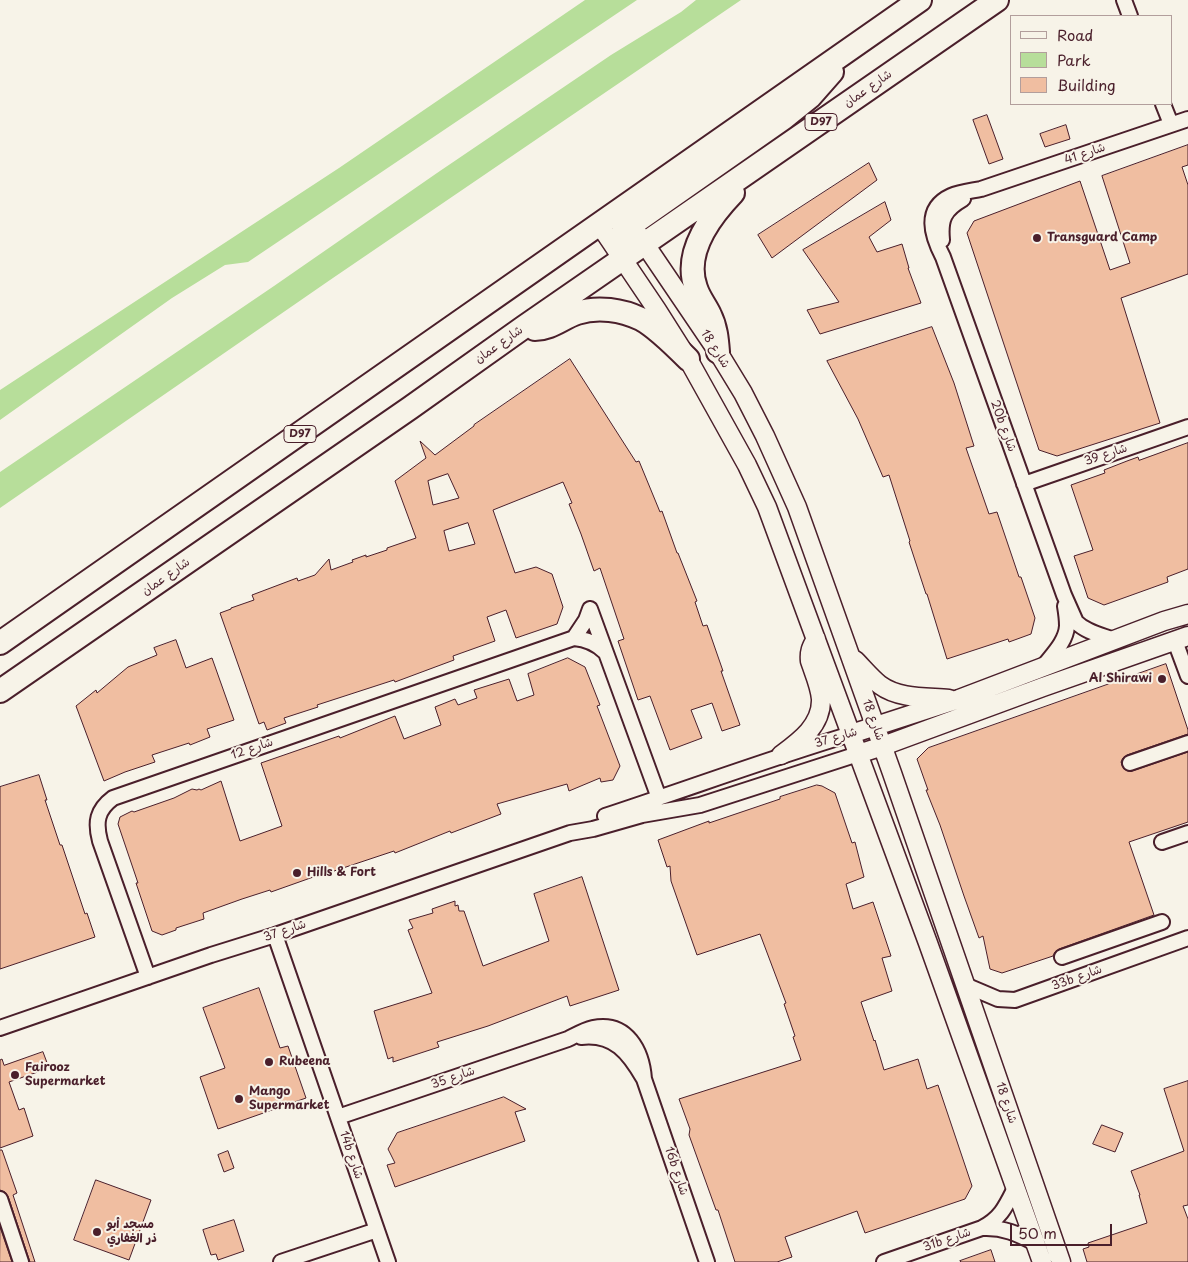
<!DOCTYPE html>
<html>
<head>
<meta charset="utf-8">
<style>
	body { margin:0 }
	#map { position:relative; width:1188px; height:1262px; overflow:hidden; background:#f7f3e8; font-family:"Playpen Sans",sans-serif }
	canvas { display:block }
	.legend { position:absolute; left:1010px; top:15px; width:162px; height:90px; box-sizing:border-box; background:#f7f3e8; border:1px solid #b29e9c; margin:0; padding:6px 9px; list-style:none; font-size:15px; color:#4a1f2b }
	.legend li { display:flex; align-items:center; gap:10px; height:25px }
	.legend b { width:25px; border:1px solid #b29e9c }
	.scale { position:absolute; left:1010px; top:1224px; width:102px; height:22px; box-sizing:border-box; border:2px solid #4a1f2b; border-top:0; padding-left:6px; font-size:15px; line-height:18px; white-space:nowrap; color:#4a1f2b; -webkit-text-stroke:4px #f7f3e8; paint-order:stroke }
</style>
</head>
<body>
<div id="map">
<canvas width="1188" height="1262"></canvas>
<ul class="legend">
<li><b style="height:6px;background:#f7f3e8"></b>Road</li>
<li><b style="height:14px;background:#b7de9a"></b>Park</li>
<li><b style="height:14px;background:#f0bea1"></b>Building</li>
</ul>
<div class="scale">50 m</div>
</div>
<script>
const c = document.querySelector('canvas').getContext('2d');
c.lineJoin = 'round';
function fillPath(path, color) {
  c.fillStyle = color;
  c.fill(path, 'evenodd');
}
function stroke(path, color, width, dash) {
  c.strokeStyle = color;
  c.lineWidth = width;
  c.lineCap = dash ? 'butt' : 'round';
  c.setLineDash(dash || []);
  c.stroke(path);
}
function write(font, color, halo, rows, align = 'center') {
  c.font = font + ' "Playpen Sans","Playpen Sans Arabic",sans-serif';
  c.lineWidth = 4;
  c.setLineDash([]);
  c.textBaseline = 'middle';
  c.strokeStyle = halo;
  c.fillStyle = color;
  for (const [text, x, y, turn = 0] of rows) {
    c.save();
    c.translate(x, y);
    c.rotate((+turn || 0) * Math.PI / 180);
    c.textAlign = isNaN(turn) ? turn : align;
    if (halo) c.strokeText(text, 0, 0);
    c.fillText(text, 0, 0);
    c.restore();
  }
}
const green = new Path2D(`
	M585,0H637L248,262L225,265L172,298L0,420V390L339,168Z
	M696,0H741L330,280L0,508V472L274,286L437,173L611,55L681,12Z`);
const building = new Path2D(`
	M987,115L1003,159L989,164L973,120Z
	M1066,125L1070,139L1045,147L1040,134Z
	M1188,145V165L1182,167L1188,185V274L1121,298L1160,423L1057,456L1039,450L967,233L974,221L1080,181L1110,270L1130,263L1102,176Z
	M869,163L877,180L772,258L758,235Z
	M885,202L891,220L869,237L877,252L902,244L909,268H908L921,303L820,334L807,310L839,302L803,250Z
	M932,327L954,383L974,446L966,448L989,514L997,512L1019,577H1021L1035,618L1031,634L1009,642L1008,639L947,659L927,594H926L909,542L910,541L889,475L883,477L858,419L827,361Z
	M570,359L636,462L639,461L660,512L662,511L677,553H678L697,601L695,602L703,626L707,625L723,671H721L740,725L722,731L712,703L691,710L702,738L670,750L650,696L638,700L618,641L624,639L600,568L594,571L581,534L569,504L572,503L563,482L493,510L515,573L536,567L552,574L563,607L557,624L516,638L506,610L487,617L495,641L453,656L454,660L395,682L394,680L317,705L318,707L284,718L286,723L267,730L264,722L259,724L220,613L231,609V608L254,600L252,595L297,578L298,581L315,575L329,559L331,570L353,562L352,560L366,555V557L387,550V548L416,538L395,481L426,458L420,441L435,455L474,426V425ZM448,474L459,498L433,505L428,481ZM468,523L475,544L449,551L444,531Z
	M1188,443V569L1167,577L1168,582L1104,605L1088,598L1074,556L1093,550L1071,485L1105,473L1104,470L1127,461L1138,457L1139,460Z
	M176,640L186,668L212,658L234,720L207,729L210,737L190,745L189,743L152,755L155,762L125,772L104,781L76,706L96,690L97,693L128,667L157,655L154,648Z
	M568,658L585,667L600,705L597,706L620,766L613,780L601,782L600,778L569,791L567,784L497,804L501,814L451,833L450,831L395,853L394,851L334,871L333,870L271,892L270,890L242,899L203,913L204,919L176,928V930L162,935L152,931L136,883H138L118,824L120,817L132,811L134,812L174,798L192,789L197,790L199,789L201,790L221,781L240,841L282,826L261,763L339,736L340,738L395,716L404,739L441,725L435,707L455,699L458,705L477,698L474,690L509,679L517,701L534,695L528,674Z
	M1166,664L1188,730V734L1127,755L1123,758L1121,762L1122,765L1124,769L1128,771H1132L1188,752V822L1129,842L1154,915L1059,949L1055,952L1053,956L1002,973L990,969L983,936L979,938L964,896L940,825L926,790H928L917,759L928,748Z
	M39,775L47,800H45L60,845H62L85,914L87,913L95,937L0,969V787Z
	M817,785L822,786L835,793L852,843L855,842L864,877L846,884L853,909L873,902L891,956L882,958L892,991L861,1002L874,1041L875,1040L884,1070L918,1059L927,1089L938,1085L972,1186L965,1199L865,1233L857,1211L785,1237L792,1257L777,1262H735L718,1210H716L689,1135L690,1129L679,1099L801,1060L793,1037L795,1036L784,1004L786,1003L760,934L697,955L671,881L670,866L667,867L658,840L709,821V823L780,799V797Z
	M582,877L619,990L570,1006L567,996L488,1026L437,1042L439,1047L393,1062V1057L388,1059L374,1011L432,993L408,930L413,928L409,920L433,913L432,909L455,901V906L458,905L459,911H464L483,966L549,941L534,894Z
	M259,988L280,1048L288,1046L306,1098L218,1129L200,1077L225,1068L203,1008Z
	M43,1052L49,1068L9,1082L19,1110L24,1108L33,1136L0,1148V1060L2,1059L4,1065Z
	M1188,1081V1205L1183,1206L1188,1219V1262H1087L1083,1249L1089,1247L1088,1243L1147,1223L1139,1195H1140L1131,1171L1184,1151L1164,1089Z
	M504,1097L526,1109L515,1112L525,1141L395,1187L387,1165L395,1163L388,1149L397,1133Z
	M1102,1125L1123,1133L1115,1152L1093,1144Z
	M0,1150H2L17,1193L13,1195L35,1262H30L8,1196L5,1192L0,1190Z
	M228,1151L234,1168L224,1172L218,1155Z
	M96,1180L151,1200L129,1260L74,1240Z
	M234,1220L244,1251L218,1260L216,1254L211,1255L203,1230Z
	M0,1227L12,1262H0Z
	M991,1250L995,1262H961L960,1261Z`);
const minor = new Path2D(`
	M1124,0L1130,16
	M1163,104L1171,124
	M942,240C940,219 944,210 963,199
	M1024,484L1188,427
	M590,609L659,798
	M574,638L586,620L590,609
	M1114,640C1101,635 1086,632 1076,622L1064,595L943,257C932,236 923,209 951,196C960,192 971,191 981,189L1188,119
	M1175,641L1188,676
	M1043,667C1052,655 1066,642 1067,626C1067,619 1066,612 1065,606
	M1130,763L1188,743
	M605,816C687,789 768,759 851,734
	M1162,842L1188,833
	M275,935L388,1262
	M1062,957L1162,922
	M148,977L100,841C95,822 97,810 113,798L574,638C586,639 596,643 605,652
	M965,985L998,999L1015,1000L1188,938
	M0,1028L211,955L275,935L570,833L593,829L642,815L700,805L858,754
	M581,1037C614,1033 629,1053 644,1079L707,1262
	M338,1117L568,1039C576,1035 584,1030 593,1028C627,1021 642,1051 644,1079
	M0,1199L21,1262
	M983,1228C1003,1227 1018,1234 1035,1243
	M281,1262L377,1230
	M884,1262L982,1228C1001,1218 1006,1206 1015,1188`);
const tertiary = new Path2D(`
	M599,224L657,310L688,359L747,465L767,507L928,943L1042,1262
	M638,234L718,352L743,393L765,436L797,507L892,773L1061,1262
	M855,660C863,668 871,678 880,685C899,699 926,697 949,699
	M851,734L959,699L1164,621L1188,614
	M858,754L883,746L1043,687L1188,636
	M781,755C800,741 822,725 821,699C820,686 814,673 810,661C809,652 811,647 816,639`);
const primary = new Path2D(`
	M624,259C620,247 619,242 624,230L784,118L810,97L832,72
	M535,329C551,329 562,318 577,313C598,306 622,310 641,319C656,327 676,347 688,359
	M718,352C717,339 716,327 710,315C706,306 699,298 696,288C683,253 710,217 733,193
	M0,643L920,0
	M0,691L410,408L524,327L997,0`);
const markers = [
	[1037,238,5,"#4a1f2b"],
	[1162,679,5,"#4a1f2b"],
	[297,873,5,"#4a1f2b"],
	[269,1062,5,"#4a1f2b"],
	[15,1075,5,"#4a1f2b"],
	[239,1099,5,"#4a1f2b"],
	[97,1232,5,"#4a1f2b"]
];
const shields = [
	[821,122,32],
	[300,434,32]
];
const shieldNames = [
	["D97",821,122],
	["D97",300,434]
];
const streetNames = [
	["شارع عمان",868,89,-35],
	["شارع 41",1085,154,-19],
	["شارع عمان",499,345,-35],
	["شارع 18",715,349,57],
	["20b شارع",1003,426,70],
	["شارع 39",1106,455,-19],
	["شارع عمان",166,577,-35],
	["شارع 18",873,720,70],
	["شارع 37",836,738,-17],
	["شارع 12",252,749,-19],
	["شارع 37",285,931,-19],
	["33b شارع",1077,978,-20],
	["شارع 35",453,1078,-19],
	["شارع 18",1006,1103,71],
	["14b شارع",351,1155,71],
	["16b شارع",676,1171,71],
	["31b شارع",947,1240,-19]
];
const poiNames = [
	["Transguard Camp",1047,238],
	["Al Shirawi",1152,679,"right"],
	["Hills & Fort",307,873],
	["Rubeena",279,1062],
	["Fairooz",25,1068],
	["Supermarket",25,1082],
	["Mango",249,1092],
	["Supermarket",249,1106],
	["مسجد أبو",107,1225],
	["ذر الغفاري",107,1239]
];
fillPath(green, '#b7de9a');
fillPath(building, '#f0bea1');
stroke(building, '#4a1f2b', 1);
stroke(minor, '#4a1f2b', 18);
stroke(tertiary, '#4a1f2b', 21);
stroke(primary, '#4a1f2b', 26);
stroke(minor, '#f7f3e8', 14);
stroke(tertiary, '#f7f3e8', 18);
stroke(primary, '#f7f3e8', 22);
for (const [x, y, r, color] of markers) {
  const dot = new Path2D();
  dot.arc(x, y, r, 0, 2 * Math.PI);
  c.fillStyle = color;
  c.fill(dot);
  stroke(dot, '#f7f3e8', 2);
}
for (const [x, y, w] of shields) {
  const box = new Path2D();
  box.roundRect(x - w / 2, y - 8.5, w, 17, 4);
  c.fillStyle = '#f7f3e8';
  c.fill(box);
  stroke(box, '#4a1f2b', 1);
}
write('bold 11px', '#4a1f2b', null, shieldNames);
write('12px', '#4a1f2b', '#f7f3e8', streetNames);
write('bold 12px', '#4a1f2b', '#f7f3e8', poiNames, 'left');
</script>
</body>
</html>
